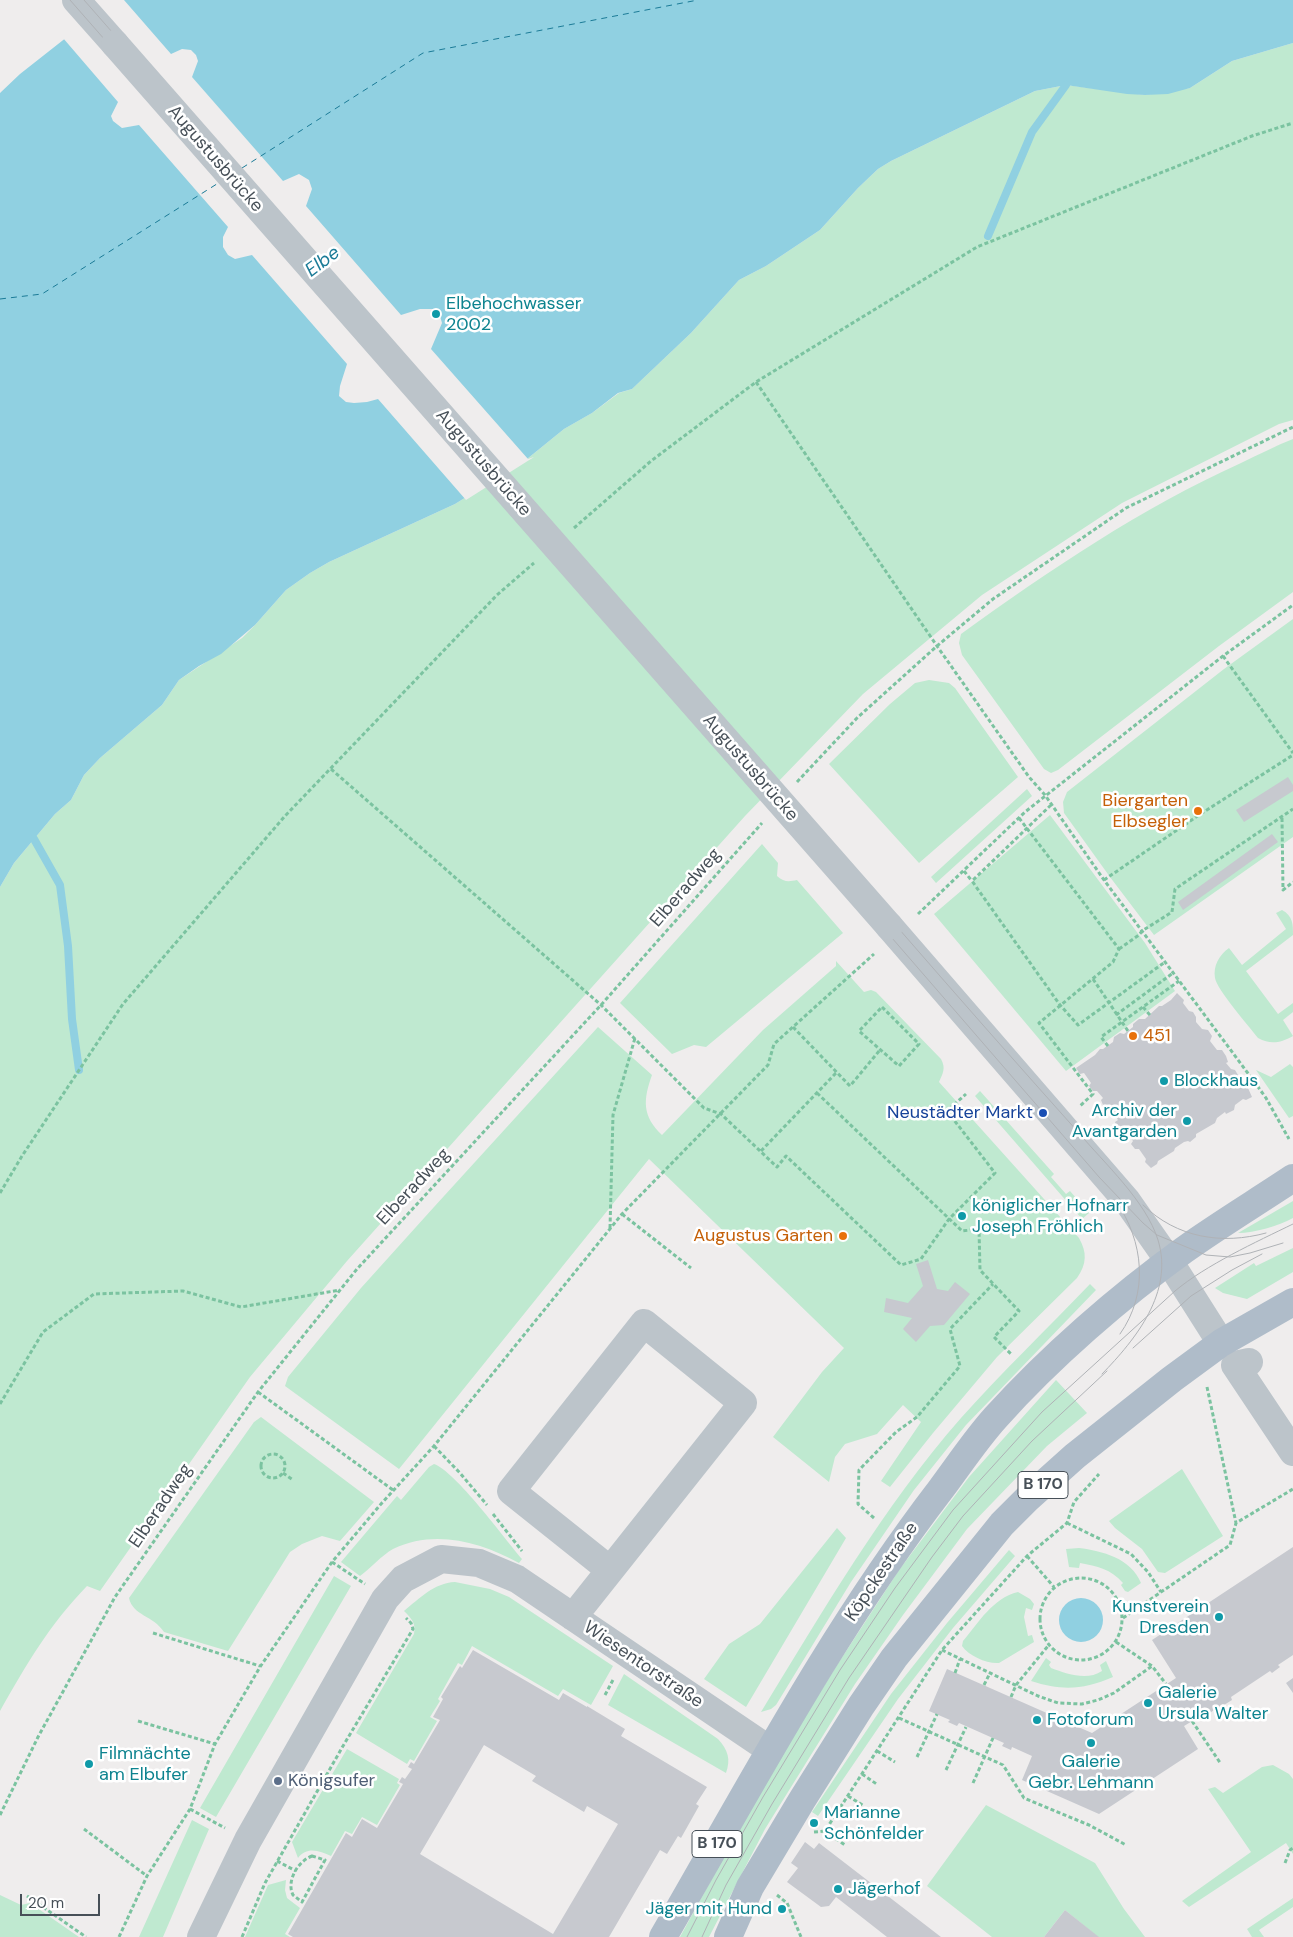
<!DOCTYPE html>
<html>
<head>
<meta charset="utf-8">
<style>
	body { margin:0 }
	#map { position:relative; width:1293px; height:1937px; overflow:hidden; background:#efeded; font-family:"DM Sans",sans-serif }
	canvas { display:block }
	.scale { position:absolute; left:20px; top:1894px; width:80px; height:22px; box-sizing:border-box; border:2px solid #475058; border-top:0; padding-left:6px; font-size:15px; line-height:18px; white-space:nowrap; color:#475058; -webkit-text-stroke:4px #fff; paint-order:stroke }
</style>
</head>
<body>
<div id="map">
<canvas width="1293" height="1937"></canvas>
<div class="scale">20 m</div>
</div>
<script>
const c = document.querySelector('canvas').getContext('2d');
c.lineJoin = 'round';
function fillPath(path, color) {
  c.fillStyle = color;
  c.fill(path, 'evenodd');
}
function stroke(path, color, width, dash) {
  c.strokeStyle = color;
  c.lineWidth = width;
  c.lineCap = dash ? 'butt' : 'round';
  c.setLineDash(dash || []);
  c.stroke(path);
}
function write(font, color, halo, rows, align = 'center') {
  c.font = font + ' "DM Sans",sans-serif';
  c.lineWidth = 5;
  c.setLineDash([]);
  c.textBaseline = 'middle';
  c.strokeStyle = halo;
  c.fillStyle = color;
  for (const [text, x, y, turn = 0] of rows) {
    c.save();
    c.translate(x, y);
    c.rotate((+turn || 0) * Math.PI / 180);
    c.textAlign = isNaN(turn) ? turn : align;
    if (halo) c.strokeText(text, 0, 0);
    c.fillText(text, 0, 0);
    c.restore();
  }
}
const green = new Path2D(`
	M1293,43V420L1279,424L1122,503L982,595L863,694L745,816L347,1261L250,1377L100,1591L87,1586C50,1624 26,1665 0,1711V887L14,863L55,814L71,800L84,775L100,758L162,705L179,680L242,638L255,625L286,590L310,573L329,562L455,504L527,459L564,429L592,413L619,393L632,389L691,333L739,280L766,266L820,230L858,188L878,169L891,161L1035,91L1066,85L1145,95L1190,88L1232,61Z
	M1293,439V592L1219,646L1058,770L1051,773L1044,769L962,655L959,643L961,634C1050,570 1141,508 1241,463C1258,455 1275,446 1293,439Z
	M1293,619V837L1154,935L1110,877L1064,813L1063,802L1067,792L1224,669Z
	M929,680L949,683L955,688L1018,777L919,863L829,764L890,704L915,683Z
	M1027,789L1032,796L936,883L931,877Z
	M1050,815L1145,943L1175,991L1066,1071L934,914Z
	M762,844L778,863L777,876C784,882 788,882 797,880L843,933L706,1047L694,1045L672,1054L620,1003Z
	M1282,910C1293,916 1293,924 1293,935L1246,971L1278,1014L1293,1003V1012L1283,1020L1293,1036C1280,1043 1271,1045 1258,1038C1249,1026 1217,990 1215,978C1213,966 1219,955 1229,948L1242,965L1286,929L1276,913Z
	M836,961L864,992L871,990L876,992L941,1059C946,1068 943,1073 939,1082L1079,1238C1087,1252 1087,1264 1077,1278L997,1357L933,1433L890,1487L881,1481L921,1422L903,1405L877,1434L845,1444L835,1457L829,1482L773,1437L822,1372L844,1348L649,1159L399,1469L285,1386L288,1377L361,1288L434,1207L598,1027L652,1075C643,1100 642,1116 662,1135L763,1030L836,966Z
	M1290,1064L1293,1067V1116L1289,1118L1256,1070L1271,1077Z
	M980,1091L1054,1174L1051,1177L1066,1194L1070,1191L1089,1213L1082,1219L975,1096Z
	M1293,1201V1218C1278,1226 1255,1233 1238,1233Z
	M1293,1248V1272L1247,1299L1223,1293L1215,1288L1254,1263L1256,1266Z
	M1090,1284L1096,1290L966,1425L914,1490L851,1582L776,1705L771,1709L761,1712C823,1611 883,1507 961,1418C1002,1372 1047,1329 1090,1284Z
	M1056,1380L1087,1413L1047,1446L967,1529L903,1615L855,1684L765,1829L709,1937H680L773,1767L839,1662L899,1570L969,1477Z
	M261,1417L374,1502L340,1541L322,1536L302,1544L290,1552L228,1651L164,1632C153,1615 133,1616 129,1598L254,1422Z
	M434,1464C455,1471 505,1539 522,1559L519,1563C480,1542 435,1529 393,1549C382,1555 371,1568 360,1576L341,1562L397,1496L401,1500L429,1467Z
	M1182,1469L1223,1536L1165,1573L1158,1572L1142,1549L1115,1528L1109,1521Z
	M837,1528L846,1538L746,1707L704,1679L729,1644L760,1624Z
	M1079,1548C1102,1551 1131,1558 1141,1583L1128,1592L1125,1591L1121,1585L1123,1583C1111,1569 1097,1566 1080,1563L1079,1568L1069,1567L1066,1549Z
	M1009,1550L1015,1556L953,1628L898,1699L818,1816L812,1812L891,1694L947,1623Z
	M334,1576L351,1586L216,1817L200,1808Z
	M455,1582L490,1589L509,1597L613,1666L591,1705L563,1689L558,1696L472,1646L462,1665L458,1663L438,1699L440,1701L430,1717L437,1721L414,1761L410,1759L407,1764L356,1733L414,1634C416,1623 412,1619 404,1611C420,1598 434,1583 455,1582Z
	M1018,1592L1030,1599L1034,1604L1032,1610L1026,1608L1024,1617L1028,1636L1032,1635L1034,1642L999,1663C987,1664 969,1656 962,1646L963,1641C979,1622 993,1598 1018,1592Z
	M1046,1658L1051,1662L1049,1665L1051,1668C1067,1674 1087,1681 1102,1671L1100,1665L1106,1661L1113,1677C1083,1690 1062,1691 1031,1681Z
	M624,1674L718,1739C728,1750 731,1759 726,1773L608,1705Z
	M347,1749L399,1779L397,1783L400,1785L377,1825L362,1817L352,1834L345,1831L331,1856C320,1851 307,1846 298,1858L292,1842Z
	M1273,1765L1289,1774L1293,1779V1854L1286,1843L1189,1907L1182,1901L1251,1852L1208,1789L1215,1787L1223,1793L1262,1767Z
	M986,1805L1095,1863L1124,1909L1145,1937H1098L1065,1910L1044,1937H992L927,1886Z
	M192,1820L209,1829L163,1937H139Z
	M286,1880L285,1890L287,1898L300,1908L285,1934L290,1937H245L268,1885Z
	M0,1895L21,1905L30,1903L79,1937H0Z
	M1293,1898V1907L1259,1930L1264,1937H1252L1247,1929Z`);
const water = new Path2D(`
	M114,0H1293V43L1232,61L1190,88L1168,94L1145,95L1127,94L1066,85L1035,91L891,161L878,169L858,188L820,230L766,266L739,280L691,333L632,389L618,393L592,413L564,429L527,459L455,504L329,562L310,573L286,590L255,625L221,654L199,666L179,680L162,705L100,758L84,775L71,800L55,814L14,863L0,887V93L20,74Z
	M1059 1620a22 22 0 1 1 44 0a22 22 0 1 1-44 0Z`);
const pier = new Path2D(`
	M110,0H124L171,54L182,49L191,50L196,55L198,61L192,77L283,181L299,174L309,180L312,189L306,206L401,315L420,309H434L440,316L442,323L431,349L528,459L534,457L466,500L378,399L367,402L354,403L346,402L339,396L340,386L347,364L252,255L235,259L228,255L223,247V237L228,227L139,125L122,128L113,121L111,116L118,102L63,38Z`);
const stream = new Path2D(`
	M988,236L1032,132L1066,85
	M34,839L60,885L68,946L72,1019L79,1070`);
const ferry = new Path2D(`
	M242,168L423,53L698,0
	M0,299L42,294L220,182`);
const building = new Path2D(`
	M1288,777L1293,785V791L1244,822L1236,810Z
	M1272,834L1278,842L1183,910L1178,902Z
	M1177,993L1184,1000L1183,1003L1189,1011L1193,1012L1196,1017V1022L1202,1029L1208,1030L1212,1036L1210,1041L1217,1050H1222L1226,1056L1228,1062L1226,1063L1231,1069L1235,1070L1238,1075V1079L1244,1088H1248L1252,1097L1246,1100L1243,1099L1235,1105L1234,1110L1226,1114L1225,1112L1217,1118L1215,1123L1196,1134V1137L1190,1142L1188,1141L1184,1142L1175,1148L1174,1151L1158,1161L1157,1164L1151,1168L1145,1162L1146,1159L1139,1149H1135L1131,1144L1133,1141L1127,1133L1120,1130L1116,1125L1115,1122L1118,1120L1112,1111L1109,1113L1106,1112L1102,1106L1103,1105L1101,1100L1103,1098L1097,1091H1093L1089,1086L1091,1083L1084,1073L1080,1074L1076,1068L1095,1055L1100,1049H1103L1113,1042L1114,1037L1120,1033L1124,1034L1133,1027V1024L1139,1019H1145L1159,1006H1162L1171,1000Z
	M928,1260L937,1289L948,1291L955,1282L970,1294L944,1325L930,1326L916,1342L903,1329L912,1318L884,1312L886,1298L908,1303L923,1286L916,1264Z
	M1293,1547V1655L1278,1665L1280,1667L1272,1673L1270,1671L1231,1697L1232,1700L1224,1705L1223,1704L1201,1719L1199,1717L1184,1726L1198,1749L1099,1814L1022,1780L1032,1756L1012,1747L1011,1750L1002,1746L1004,1743L959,1723L957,1726L948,1722L950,1720L929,1711L947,1669L1092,1733L1176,1678L1152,1640Z
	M473,1650L559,1700L563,1693L587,1707V1706L625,1729L621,1736L707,1787L696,1804L699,1806L681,1838L678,1836L667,1854L660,1850L609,1937H293L288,1934L346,1833L352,1837L362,1819L377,1828L403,1784L399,1782L402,1777L405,1779L412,1769L408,1767L411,1762L414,1764L440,1720L433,1717L443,1699L441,1697L460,1666L462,1668ZM484,1745L536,1776L532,1781L584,1812L587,1806L618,1824L553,1934L420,1854Z
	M1293,1678V1693L1286,1683Z
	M805,1842L814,1849L819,1843L941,1937H887L836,1897L829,1906L821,1907L787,1882L798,1868L791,1863Z
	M1065,1910L1099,1937H1044Z`);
const path = new Path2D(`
	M756,382L937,646L1029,777L1045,795L1104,880L1253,1080L1266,1098L1289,1139
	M574,528L651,461L756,382L977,247L1252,136L1293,123
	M1223,656L1293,753
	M331,769L601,1005L704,1108L721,1114L777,1167L786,1156L901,1265L921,1259L949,1219L995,1173L947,1111L966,1094
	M797,782L857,718L937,646L993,599L1126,508L1293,427
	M1051,805L972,881L1060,1005L1078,1025L1165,962
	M1019,818L1119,949L1113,962L1039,1023L1093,1094L1080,1106
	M1282,818L1283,890L1293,882
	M964,871L972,881
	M1104,880L1199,815L1293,755
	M918,914L1025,812L1223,656L1293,605
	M1119,949L1139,935L1142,931L1172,912L1175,889L1293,809
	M1093,979L1128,1031
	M882,1007L919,1044L899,1066L859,1031Z
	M1143,1007L1150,1015
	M1116,1015L1173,973
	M793,1027L850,1086L880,1050
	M1108,1046L1101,1037L1179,981
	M817,1093L962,1231L979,1229L980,1270L1019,1311L994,1337L1011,1354
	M761,1151L836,1073
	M0,1193L22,1156L123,1004L285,816L497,595L534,563
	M622,1214L691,1268
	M610,1228L613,1115L635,1038
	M1207,1387L1236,1523
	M258,1392L393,1490
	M0,1404L43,1332L94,1294L183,1291L241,1307L340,1290
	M434,1446L460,1473L487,1505
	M261 1466a12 12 0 1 1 24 0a12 12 0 1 1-24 0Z
	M283,1473L293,1480
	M493,1514L522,1551
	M874,1518L858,1504L859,1470L896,1432L917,1417L960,1366L950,1329L993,1284
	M1067,1523L1131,1554L1148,1572L1161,1592
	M1027,1556L1054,1587
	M332,1562L365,1584
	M1040 1619a41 41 0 1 1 82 0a41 41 0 1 1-82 0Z
	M1123,1618L1230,1545L1236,1523L1293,1489
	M153,1633L260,1666
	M1116,1642L1152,1666L1166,1684
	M942,1650L1038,1696L1058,1703L1082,1704L1098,1700L1114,1693L1152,1666
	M955,1673L960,1659
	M984,1685L990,1673
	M605,1695L614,1678
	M1011,1697L1016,1685L1048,1646
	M899,1718L1003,1765L1024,1798L1089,1825L1126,1845
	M138,1721L215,1744
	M1192,1721L1221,1764
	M877,1751L895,1762
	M917,1757L937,1714
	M946,1770L966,1727
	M862,1774L878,1785
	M973,1783L993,1738
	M848,1796L864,1806
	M190,1809L225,1828
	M0,1815L38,1737L115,1597L258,1392L357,1269L601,1005L762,823
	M84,1829L147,1876
	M825,1831L845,1845
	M814,1832L825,1831L942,1650L1027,1556L1067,1523L1074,1502L1099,1474
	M312,1856L325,1860L302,1902L293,1895C286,1881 298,1861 312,1856Z
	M277,1861L296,1871
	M1285,1863L1290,1850L1293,1848
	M777,1895L787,1903L801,1937
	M27,1896L86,1937
	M119,1937L147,1876L190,1809L215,1744L260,1667L332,1562L381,1504L434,1446L622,1214L768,1065L774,1044L874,954
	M242,1937L265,1883L343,1746L413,1629L411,1623L406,1618`);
const minor = new Path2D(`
	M76,0L115,44
	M889,926L1127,1201L1169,1261L1221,1343
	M1249,1362L1235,1365L1293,1452
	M573,1617L743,1403L644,1323L511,1491L610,1570
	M201,1937L248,1840L385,1599L403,1579L441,1559L479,1563L517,1579L770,1750`);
const major = new Path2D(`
	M663,1937C751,1785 834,1628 941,1489C959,1465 976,1439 996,1417C1050,1357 1119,1297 1184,1250C1219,1225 1257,1202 1293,1178
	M728,1937L750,1887L802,1800L861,1706L894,1658L1002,1524L1027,1499L1075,1456L1172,1379L1221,1343L1293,1302`);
const tram = new Path2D(`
	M70,0L892,938L1099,1177L1143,1223L1157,1235L1206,1255L1230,1257L1250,1253L1283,1243
	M84,0C356,310 627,620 899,929C958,997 1018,1065 1078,1132C1104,1163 1146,1201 1158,1240C1174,1292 1136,1339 1102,1374
	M1116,1201C1144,1242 1149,1293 1120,1334
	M1143,1205C1177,1238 1222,1245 1266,1233
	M1133,1348L1191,1296L1232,1270L1262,1254
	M687,1937L716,1880L763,1797L840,1670L895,1588L953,1510L1042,1412L1175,1291C1206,1265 1256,1242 1293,1224
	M702,1937L726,1885L772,1804L849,1678L932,1557L963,1516L1032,1441L1107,1371`);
const minorBridge = new Path2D(`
	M115,44L889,926`);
const markers = [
	[436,314,5,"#0f9aa8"],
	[1198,811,5,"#e8710a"],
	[1133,1036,5,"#e8710a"],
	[1164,1081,5,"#0f9aa8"],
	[1043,1113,5,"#1a4fb4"],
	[1187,1121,5,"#0f9aa8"],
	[962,1216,5,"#0f9aa8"],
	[843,1236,5,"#e8710a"],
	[1219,1617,5,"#0f9aa8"],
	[1148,1703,5,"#0f9aa8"],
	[1037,1720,5,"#0f9aa8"],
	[1091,1743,5,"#0f9aa8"],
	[89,1764,5,"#0f9aa8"],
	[278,1781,5,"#5c6f8a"],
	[814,1823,5,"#0f9aa8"],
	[838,1889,5,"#0f9aa8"],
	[782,1909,5,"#0f9aa8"]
];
const shields = [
	[1043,1485,50],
	[717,1844,50]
];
const shieldNames = [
	["B 170",1043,1485],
	["B 170",717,1844]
];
const streetNames = [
	["Augustusbrücke",215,159,49],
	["Augustusbrücke",483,463,49],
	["Augustusbrücke",750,768,49],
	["Elberadweg",686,888,-49],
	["Elberadweg",414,1187,-47],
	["Elberadweg",161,1506,-56],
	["Köpckestraße",882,1572,-56],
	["Wiesentorstraße",643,1665,34]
];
const cultureNames = [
	["Elbehochwasser",446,304],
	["2002",446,325],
	["Blockhaus",1174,1081],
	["Archiv der",1177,1111,"right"],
	["Avantgarden",1177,1132,"right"],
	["königlicher Hofnarr",972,1206],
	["Joseph Fröhlich",972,1227],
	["Kunstverein",1209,1607,"right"],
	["Dresden",1209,1628,"right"],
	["Galerie",1158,1693],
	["Ursula Walter",1158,1714],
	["Fotoforum",1047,1720],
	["Filmnächte",99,1754],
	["am Elbufer",99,1775],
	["Galerie",1091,1762,"center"],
	["Gebr. Lehmann",1091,1783,"center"],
	["Marianne",824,1813],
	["Schönfelder",824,1834],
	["Jägerhof",848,1889],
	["Jäger mit Hund",772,1909,"right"]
];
const foodNames = [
	["Biergarten",1188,801],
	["Elbsegler",1188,822],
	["451",1143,1036,"left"],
	["Augustus Garten",833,1236]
];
const transitNames = [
	["Neustädter Markt",1033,1113]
];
const serviceNames = [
	["Königsufer",288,1781]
];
const waterNames = [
	["Elbe",323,262,-37]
];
fillPath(green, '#bfe9d0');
fillPath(water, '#90d0e1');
fillPath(pier, '#efeded');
stroke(stream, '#90d0e1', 8);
stroke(ferry, '#1b7b97', 1, [6, 5]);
fillPath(building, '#c7c9cf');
stroke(path, '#7bc3a0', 3, [4, 2.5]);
stroke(minor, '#bcc4ca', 28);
stroke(major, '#afbcc9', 28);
stroke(tram, '#afb2b6', 1);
stroke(minorBridge, '#bcc4ca', 28);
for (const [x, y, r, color] of markers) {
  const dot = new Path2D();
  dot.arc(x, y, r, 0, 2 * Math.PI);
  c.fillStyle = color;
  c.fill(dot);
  stroke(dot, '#fff', 2);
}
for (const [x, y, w] of shields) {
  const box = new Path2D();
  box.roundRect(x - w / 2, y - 13.5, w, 27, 4);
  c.fillStyle = '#fff';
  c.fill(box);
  stroke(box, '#475058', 1);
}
write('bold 16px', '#475058', null, shieldNames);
write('18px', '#475058', '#fff', streetNames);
write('18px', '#0d838f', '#fff', cultureNames, 'left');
write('18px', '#c56008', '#fff', foodNames, 'right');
write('18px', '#164399', '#fff', transitNames, 'right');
write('18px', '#4e5e75', '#fff', serviceNames, 'left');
write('italic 19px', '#1b7b97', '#fff', waterNames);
</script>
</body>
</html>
